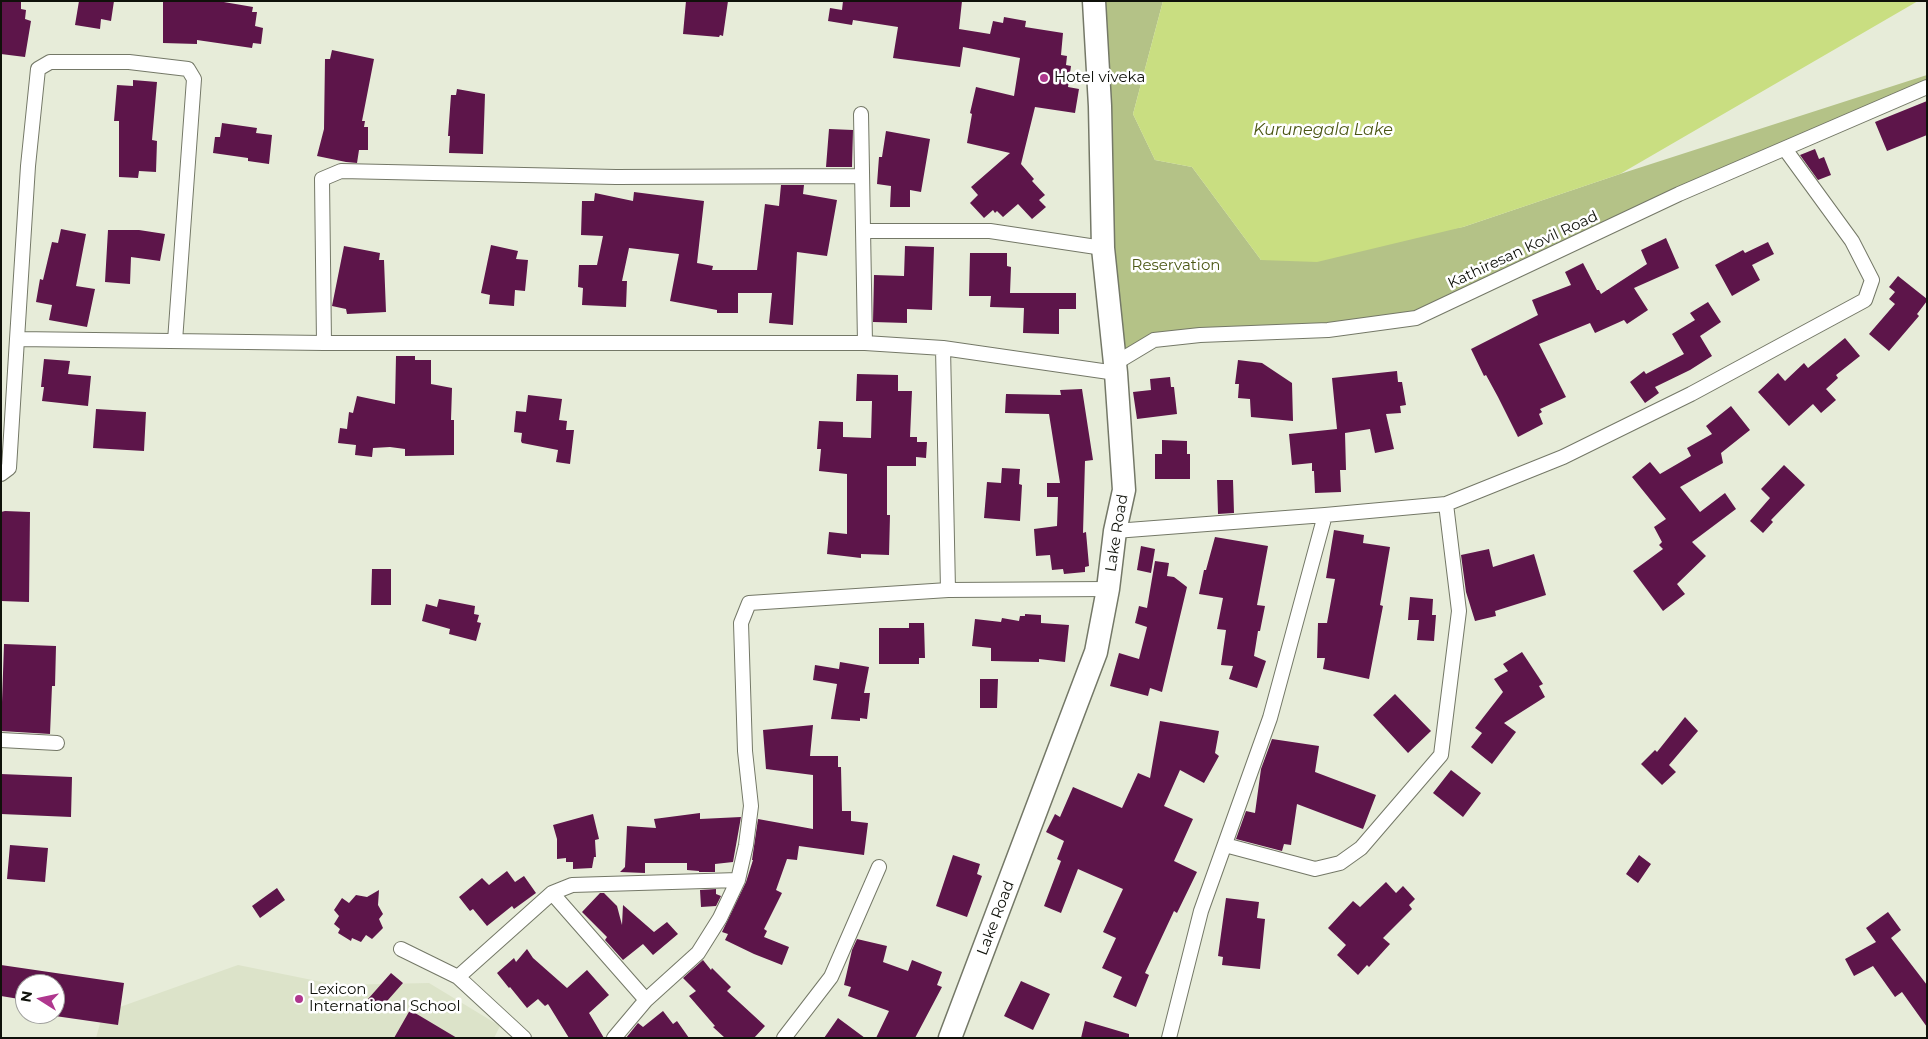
<!DOCTYPE html>
<html>
<head>
<meta charset="utf-8">
<style>
	body { margin:0 }
	#map { position:relative; width:1928px; height:1039px; overflow:hidden; background:#e7ecd9; font-family:Montserrat,sans-serif }
	canvas { display:block }
	.frame { position:absolute; inset:0; border:2px solid #0f110a; pointer-events:none }
	.north { position:absolute; left:15px; top:974px; width:50px; height:50px; box-sizing:border-box; background:#fff; border:1px solid #9fa09d; border-radius:50%; rotate:280deg; font-size:14px; font-weight:700; line-height:20px; text-align:center; color:#0f110a }
	.north::after { content:''; display:block; margin:auto; width:18px; height:22px; background:#af378e; clip-path:polygon(50% 0,100% 100%,50% 72%,0 100%) }
</style>
</head>
<body>
<div id="map">
<canvas width="1928" height="1039"></canvas>
<div class="frame"></div>
<div class="north">N</div>
</div>
<script>
const c = document.querySelector('canvas').getContext('2d');
c.lineJoin = 'round';
function fillPath(path, color) {
  c.fillStyle = color;
  c.fill(path, 'evenodd');
}
function stroke(path, color, width, dash) {
  c.strokeStyle = color;
  c.lineWidth = width;
  c.lineCap = dash ? 'butt' : 'round';
  c.setLineDash(dash || []);
  c.stroke(path);
}
function write(font, color, halo, rows, align = 'center') {
  c.font = font + ' Montserrat,sans-serif';
  c.lineWidth = 5;
  c.setLineDash([]);
  c.textBaseline = 'middle';
  c.strokeStyle = halo;
  c.fillStyle = color;
  for (const [text, x, y, turn = 0] of rows) {
    c.save();
    c.translate(x, y);
    c.rotate((+turn || 0) * Math.PI / 180);
    c.textAlign = isNaN(turn) ? turn : align;
    if (halo) c.strokeText(text, 0, 0);
    c.fillText(text, 0, 0);
    c.restore();
  }
}
const built = new Path2D(`
	M238,965L337,985L429,983L500,1026L494,1038H96L103,1013Z`);
const green = new Path2D(`
	M1094,1H1163L1133,114L1155,160L1192,167L1261,260L1463,227L1620,174L1927,75V87L1416,318L1155,340L1114,364Z`);
const water = new Path2D(`
	M1163,1H1918L1620,174L1463,227L1317,262L1261,260L1192,167L1155,160L1133,114Z`);
const building = new Path2D(`
	M1,1H21V9L26,10L25,19L31,21L25,57L1,54Z
	M79,1H114L111,21L101,19L100,29L75,25Z
	M163,1H218L253,7L252,12H257L255,26L263,28L261,44L253,43L252,48L197,40V44L163,43Z
	M686,1H728L723,36L720,35L719,37L683,34Z
	M843,1H962L959,29L990,34L993,21L1003,23L1004,17L1026,21L1025,27L1063,33L1061,55L1067,56L1066,65L1071,66L1068,87L1079,89L1075,113L1035,107L1021,164L1034,179L1032,181L1045,195L1039,200L1046,207L1032,219L1018,204L1003,217L997,211L995,213L993,210L984,218L970,203L978,195L971,187L1010,153L967,143L972,114L970,113L976,87L1014,96L1020,58L963,47L960,67L893,58L898,27L853,20L852,25L828,21L830,8L842,10Z
	M332,50L374,59L362,121H365L364,127H368V150H359L357,163L346,162L317,156L324,129L325,59H330Z
	M133,80L157,82L152,140L157,141L156,172L139,171L138,178L119,177V121H114L117,85L133,86Z
	M457,89L485,94L483,154L449,153L450,136H448L451,95H456Z
	M1927,101V135L1887,151L1875,122Z
	M222,123L257,128L256,133L272,135L269,164L248,161V158L213,153L215,137H220Z
	M829,129L853,130L852,167H826Z
	M886,131L930,139L921,192L910,190V207H890L891,186L877,184L879,157H882Z
	M1815,149L1819,159L1824,157L1831,175L1818,180L1800,155Z
	M781,185H804L803,194L837,200L827,256L797,252L793,325L769,323L772,293H738V313H717V310L670,301L679,254L629,248L622,281H627L626,307L582,305L583,288L578,287L579,265H597L603,236L581,235L582,201H594L595,193L633,201L634,192L704,201L697,263L713,266L712,270H757L765,204L779,206Z
	M61,229L86,234L76,286L95,289L87,327L49,320L52,305L36,302L40,279L43,280L52,242L58,243Z
	M108,230H139L165,234L160,261L131,257L130,284L105,282Z
	M1666,238L1679,268L1634,288L1648,310L1627,324L1624,320L1595,333L1590,323L1539,344L1566,397L1540,409L1542,412L1539,414L1543,424L1518,437L1498,397L1486,375L1484,376L1471,349L1538,315L1532,300L1571,285L1565,272L1583,263L1597,290H1599L1601,294L1647,264L1641,250Z
	M1768,242L1774,254L1752,265L1760,280L1732,296L1715,265L1743,250L1745,253Z
	M491,245L518,251L516,259L528,260L525,291L515,290L514,306L489,304L490,295L481,293Z
	M344,246L380,253L379,260H384L386,312L347,314L346,309L332,306Z
	M905,246L934,247L932,310L907,309V323L873,322L874,275L904,276Z
	M970,253H1007V266L1011,267L1010,293H1076V309H1059V334L1023,333L1024,308L990,307L991,296H969Z
	M1898,276L1927,299V301L1917,314L1919,316L1889,351L1869,334L1895,304L1889,299L1895,292L1889,287Z
	M1708,302L1721,322L1700,336L1712,356L1690,370L1655,387L1659,393L1645,403L1630,382L1644,371L1646,374L1684,354L1672,334L1695,320L1690,313Z
	M1845,338L1860,356L1836,375L1838,378L1826,389L1836,400L1821,413L1813,404L1789,426L1758,392L1778,373L1785,381L1804,363L1808,368Z
	M396,356H415V360H431V384L452,388L451,420H454V455L405,456V449L390,447L373,448L372,457L355,455L356,445L338,443L340,428L347,429L349,412L353,413L357,396L395,404Z
	M44,359L70,361L68,374L91,376L88,406L42,401L44,387H41Z
	M1238,360L1262,363L1292,383L1293,421L1251,417L1250,399L1238,398L1239,384H1235Z
	M1397,371L1398,382H1402L1406,405L1400,406L1401,413L1386,414L1394,449L1375,453L1370,429L1345,433L1346,470H1340L1341,492L1315,493L1314,471H1312V463L1292,465L1289,434L1337,429L1332,378Z
	M857,374L898,375V391H912L910,437H917V442H927L926,458L916,457V466H887V515H890L889,555L861,554V558L827,554L829,532L847,534V474L819,471L821,449H817L819,421L843,422V437L871,438L872,401H856Z
	M1170,377L1171,387H1174L1177,414L1137,419L1133,392L1151,390L1150,379Z
	M1082,389L1093,460L1085,461L1083,533L1086,532L1089,566L1085,567V572L1064,574L1063,569L1052,570L1050,555L1036,556L1034,529L1057,526L1058,497H1047V483H1060L1049,414L1005,413L1006,394L1061,395L1060,390Z
	M528,395L562,399L559,420L567,421L566,430H574L570,464L556,462L558,450L522,443L521,441L522,433L514,432L516,411L526,412Z
	M1731,406L1750,430L1721,453L1723,463L1680,487L1700,512L1725,493L1736,509L1692,542L1706,556L1677,584L1685,594L1663,611L1633,571L1663,549L1659,545L1662,542L1654,527L1666,519L1632,477L1650,462L1660,474L1691,456L1687,448L1712,434L1706,426Z
	M96,409L146,412L144,451L93,448Z
	M1162,440L1187,441V454H1190V479H1155V454H1162Z
	M1784,465L1805,485L1771,520L1773,522L1763,533L1750,521L1770,498L1761,489Z
	M1002,468L1020,469L1019,484L1022,485L1020,521L984,518L987,482L1001,483Z
	M1217,480H1233L1234,513L1218,514Z
	M5,511L30,512L29,602L1,601V512Z
	M1334,530L1364,535L1363,543L1390,547L1380,605L1383,606L1369,679L1323,669L1325,658H1317L1318,623H1327L1335,579L1326,578Z
	M1215,537L1268,546L1257,605L1265,606L1260,631H1258L1254,656L1266,661L1257,688L1229,679L1233,666L1221,665L1226,630L1217,629L1223,598L1199,594L1204,570H1206Z
	M1141,546L1155,549L1151,573L1137,570Z
	M1489,549L1493,567L1534,554L1546,595L1495,611L1496,616L1475,621L1466,592L1461,555Z
	M1155,561L1169,563L1167,576L1174,577L1187,587L1162,692L1150,688L1148,696L1110,686L1119,653L1139,659L1147,627L1135,623L1139,606L1147,608Z
	M372,569H391V605H371Z
	M1410,597L1433,599L1432,615H1436L1434,641L1417,640L1419,620H1408Z
	M439,599L475,606L474,614L479,615L477,622L481,623L476,641L449,634L450,629L422,621L426,604L437,607Z
	M1025,614L1041,615V623L1069,625L1065,662L1039,659V662L991,661V648L972,646L975,619L1001,622L1002,618L1019,621L1020,616H1025Z
	M909,623H924L925,658H919V664H879V628H909Z
	M4,644L56,646L55,686H52L50,734L1,731Z
	M1522,652L1543,684L1539,686L1545,697L1504,723L1516,732L1492,764L1471,747L1482,733L1475,728L1503,692L1494,679L1508,671L1503,664Z
	M840,662L869,667L864,693H870L867,719L860,718V721L831,719L837,684L813,680L815,665L839,669Z
	M980,679H998L997,708H980Z
	M1395,694L1431,731L1408,753L1373,715Z
	M1685,717L1698,731L1669,765L1676,772L1662,785L1641,764L1655,750L1657,752Z
	M1160,721L1219,731L1215,753L1219,756L1204,783L1180,770L1164,806L1193,819L1174,861L1197,872L1177,913L1174,911L1145,973L1149,975L1136,1007L1113,997L1122,977L1102,968L1116,938L1103,932L1123,889L1078,869L1061,913L1044,906L1061,861L1057,859L1064,841L1046,832L1055,814L1060,817L1073,787L1122,808L1138,773L1150,778Z
	M813,725L810,756H838V767H841L842,811H851V821L868,823L864,855L799,846L797,860L787,859L776,890L782,893L764,929L767,931L764,937L789,947L782,965L754,954L725,940L728,934L722,932L746,882L753,860H752L758,819L813,829V775L766,769L763,730Z
	M1272,739L1319,746L1315,772L1376,795L1363,829L1297,804L1291,845L1284,844L1282,851L1236,839L1246,811L1255,813L1261,769Z
	M1451,770L1481,793L1463,817L1433,793Z
	M1,774L72,777L71,817L1,814Z
	M700,813V819L741,817L733,862L715,864V872H699V871L687,870V863H645V873L620,872L625,867L627,826L656,828L654,819Z
	M593,814L599,839L595,840L596,857H594L592,868L573,869V862H566V858L557,859V839L553,825Z
	M10,845L48,848L45,882L7,879Z
	M953,855L980,864L977,874L982,876L967,917L936,906Z
	M1639,855L1651,864L1638,883L1626,874Z
	M507,871L515,882L524,876L536,893L514,909L512,906L487,926L473,909L470,911L459,897L482,878L489,885Z
	M1386,882L1396,893L1403,886L1415,899L1409,905L1412,909L1383,938L1390,944L1369,967L1367,965L1358,975L1337,955L1346,945L1328,928L1353,901L1360,907Z
	M277,888L285,900L260,918L252,906Z
	M716,889V894L721,896L716,906L701,907L700,890Z
	M379,890L378,905L383,914L379,919L383,928L372,939L366,935L361,942L352,938L351,941L338,933L340,929L334,924L339,916L334,910L342,898L349,903L356,895L367,897Z
	M600,893H604L617,906L622,925L623,905L654,932L667,922L678,934L653,955L643,944L623,960L605,940L607,937L582,912Z
	M1226,898L1259,902L1257,918L1265,919L1260,969L1222,965L1223,957L1218,956Z
	M1888,912L1901,930L1891,938L1927,985V1027L1902,992L1895,997L1873,966L1854,976L1845,959L1876,942L1866,928Z
	M857,939L887,946L883,962L908,971L912,960L942,972L937,985L942,987L915,1038H876L889,1011L848,996L851,987L844,985L852,950Z
	M527,949L533,958L567,988L587,970L609,995L589,1013L604,1038H569L548,1004L545,1006L538,999L527,1008L510,987L509,988L497,973L514,958L516,962Z
	M703,960L711,970L712,968L731,987L727,991L765,1026L754,1038H725L713,1027L715,1026L689,996L696,991L683,978Z
	M1,965L124,983L118,1025L55,1016V984H25V1000L1,996Z
	M391,973L403,983L380,1009L368,999Z
	M1021,981L1050,994L1033,1030L1004,1016Z
	M410,1010L457,1038H394Z
	M663,1011L673,1024L677,1021L689,1038H626L638,1023L643,1027Z
	M838,1018L865,1038H824Z
	M1085,1021L1129,1034V1038H1081Z`);
const minor = new Path2D(`
	M861,114L865,343
	M864,231H990L1103,248
	M17,339L28,166L38,69L50,62H129L188,69L194,79L175,341
	M324,343L322,179L341,171L616,177L861,176
	M943,348L948,590
	M1114,364L1154,340L1200,335L1328,330L1416,318L1679,194L1927,87
	M1,474L9,468L17,339L324,343H865L943,348L1116,373
	M1115,531L1325,515L1446,504L1563,457L1691,394L1865,300L1872,280L1852,241L1785,149
	M1,740L57,743
	M1225,845L1315,869L1340,863L1361,848L1441,755L1459,611L1446,504
	M552,893L646,1000
	M401,949L458,977L524,1038
	M458,977L552,893L572,885L738,880
	M614,1038L646,1000L698,953L720,918L738,880L746,845L751,806L745,751L741,623L749,603L948,590L1108,589
	M784,1038L831,977L879,867
	M1169,1038L1201,911L1270,718L1325,515`);
const primary = new Path2D(`
	M950,1038L1096,652L1108,589L1115,531L1124,490L1116,373L1103,248L1100,106L1094,1`);
const markers = [
	[1044,78,5,"#af378e"],
	[299,999,5,"#af378e"]
];
const poiNames = [
	["Hotel viveka",1054,78],
	["Lexicon",309,990],
	["International School",309,1007]
];
const streetNames = [
	["Kathiresan Kovil Road",1523,250,-25],
	["Lake Road",1117,533,-81],
	["Lake Road",996,918,-69]
];
const parkNames = [
	["Reservation",1176,266]
];
const waterNames = [
	["Kurunegala Lake",1323,130]
];
fillPath(built, '#dce3c9');
fillPath(green, '#b4c287');
fillPath(water, '#c9de81');
fillPath(building, '#5d154a');
stroke(minor, '#747867', 16);
stroke(primary, '#747867', 25);
stroke(minor, '#fff', 14);
stroke(primary, '#fff', 22);
for (const [x, y, r, color] of markers) {
  const dot = new Path2D();
  dot.arc(x, y, r, 0, 2 * Math.PI);
  c.fillStyle = color;
  c.fill(dot);
  stroke(dot, '#fff', 2);
}
write('15px', '#0f110a', '#fff', poiNames, 'left');
write('15px', '#0f110a', '#fff', streetNames);
write('15px', '#4c5815', '#fff', parkNames);
write('italic 16px', '#4a5512', '#fff', waterNames);
</script>
</body>
</html>
